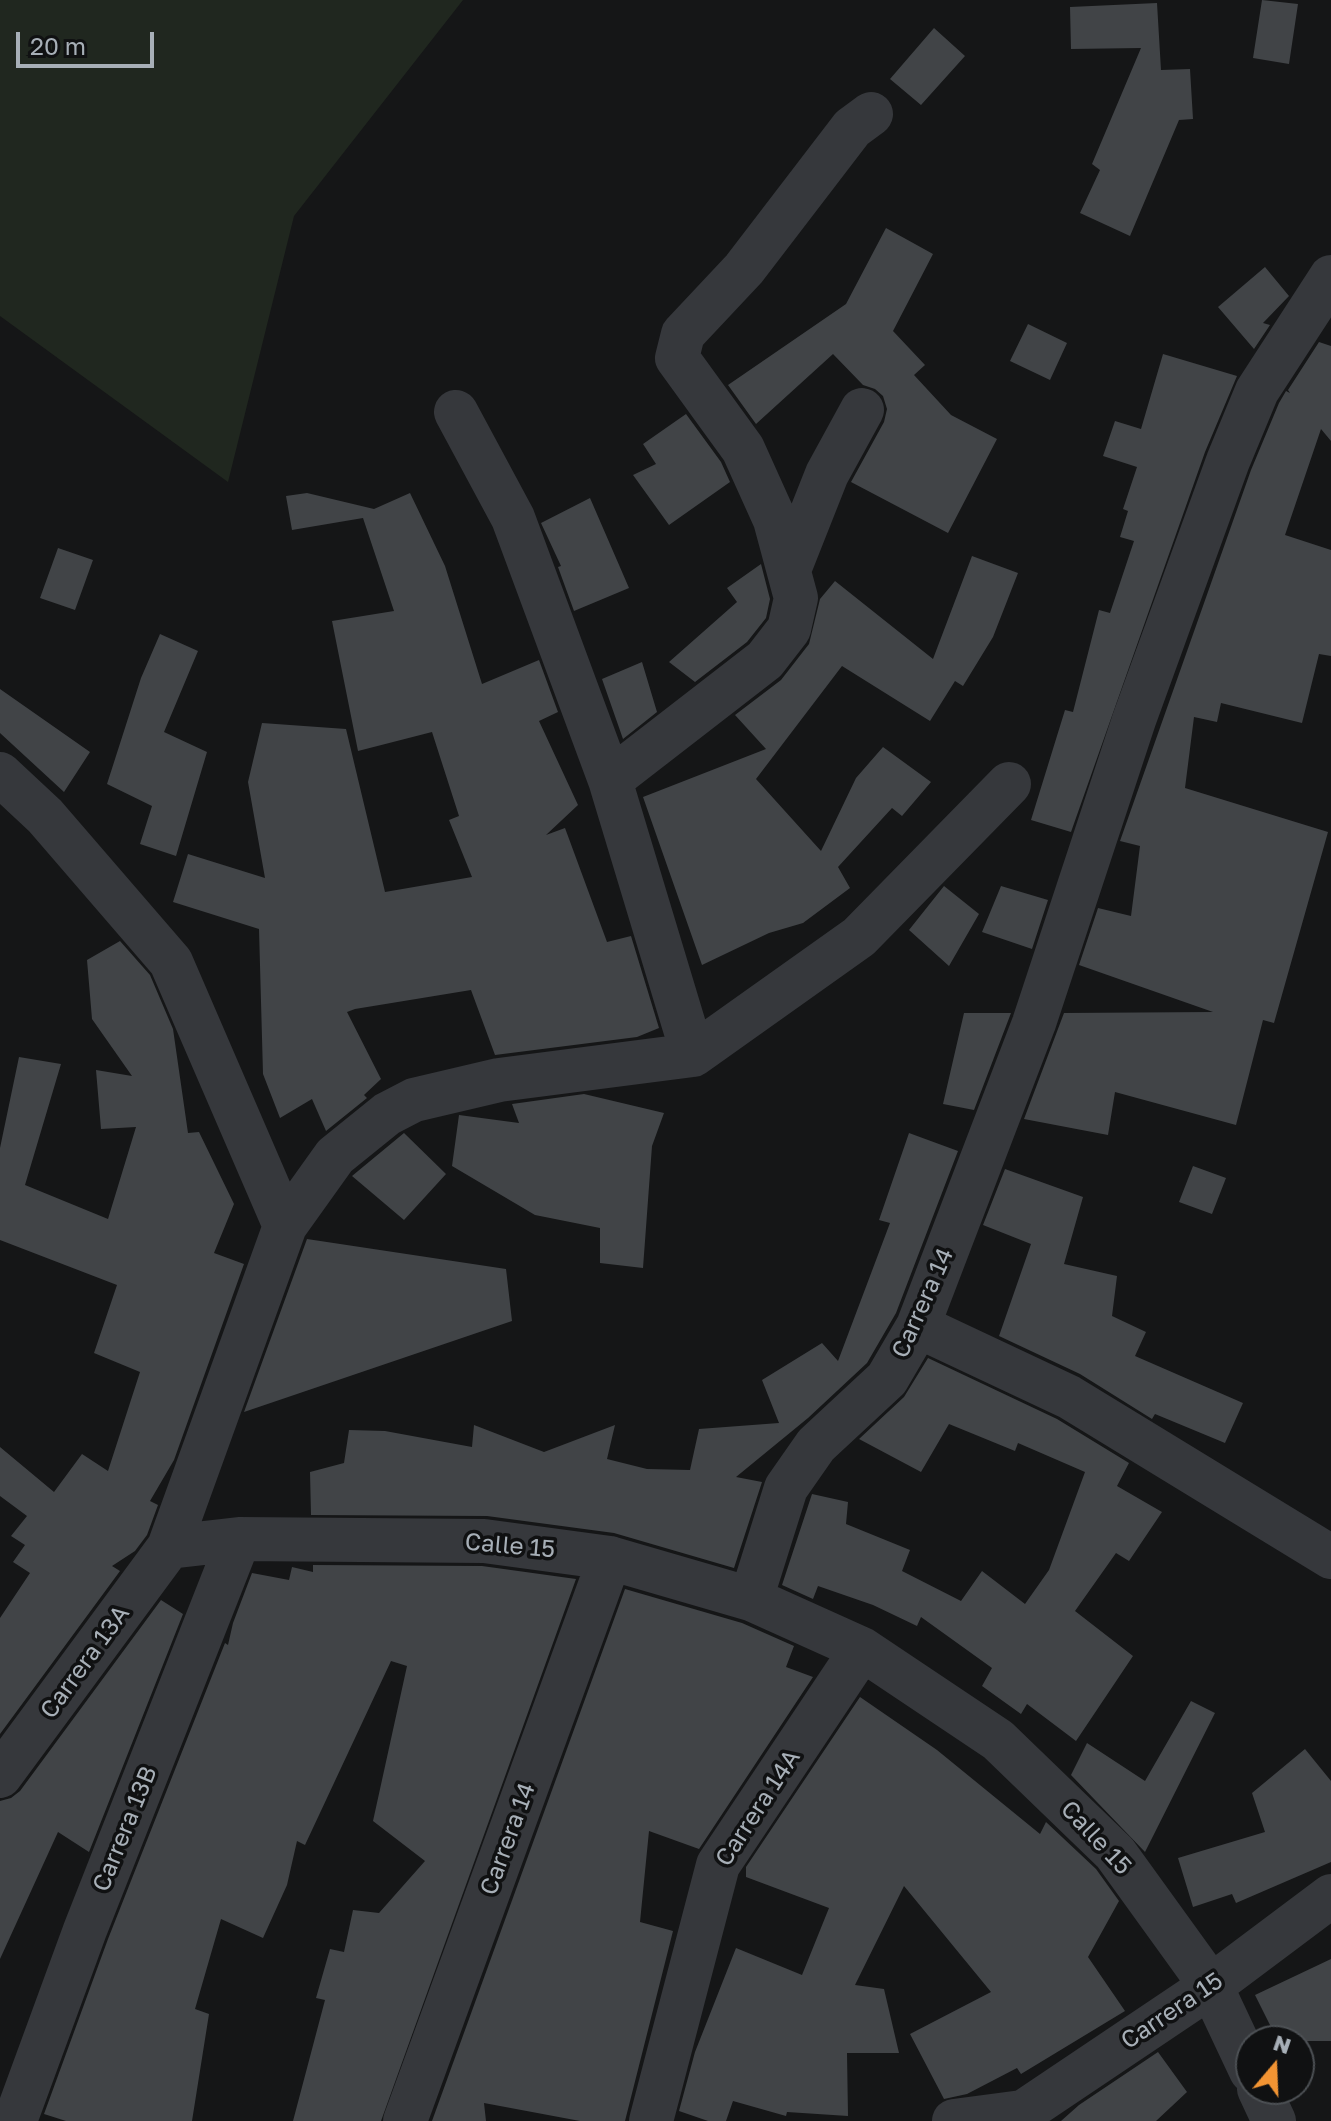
<!DOCTYPE html>
<html>
<head>
<meta charset="utf-8">
<style>
	body { margin:0 }
	#map { position:relative; width:1331px; height:2121px; overflow:hidden; background:#151617; font-family:"Golos Text",sans-serif }
	canvas { display:block }
	.north { position:absolute; left:1235px; top:2025px; width:80px; height:80px; box-sizing:border-box; background:#101112; border:2px solid #4c5054; border-radius:50%; rotate:19deg; font-size:22px; font-weight:700; line-height:32px; text-align:center; color:#a7afb7 }
	.north::after { content:''; display:block; margin:auto; width:28px; height:36px; background:#f29433; clip-path:polygon(50% 0,100% 100%,50% 72%,0 100%) }
	.scale { position:absolute; left:16px; top:32px; width:138px; height:36px; box-sizing:border-box; border:4px solid #a7afb7; border-top:0; padding-left:10px; font-size:24px; line-height:28px; white-space:nowrap; color:#a7afb7; -webkit-text-stroke:6px #101112; paint-order:stroke }
</style>
</head>
<body>
<div id="map">
<canvas width="1331" height="2121"></canvas>
<div class="north">N</div>
<div class="scale">20 m</div>
</div>
<script>
const c = document.querySelector('canvas').getContext('2d');
c.lineJoin = 'round';
function fillPath(path, color) {
  c.fillStyle = color;
  c.fill(path, 'evenodd');
}
function stroke(path, color, width, dash) {
  c.strokeStyle = color;
  c.lineWidth = width;
  c.lineCap = dash ? 'butt' : 'round';
  c.setLineDash(dash || []);
  c.stroke(path);
}
function write(font, color, halo, rows, align = 'center') {
  c.font = font + ' "Golos Text",sans-serif';
  c.lineWidth = 7;
  c.setLineDash([]);
  c.textBaseline = 'middle';
  c.strokeStyle = halo;
  c.fillStyle = color;
  for (const [text, x, y, turn = 0] of rows) {
    c.save();
    c.translate(x, y);
    c.rotate((+turn || 0) * Math.PI / 180);
    c.textAlign = isNaN(turn) ? turn : align;
    if (halo) c.strokeText(text, 0, 0);
    c.fillText(text, 0, 0);
    c.restore();
  }
}
const green = new Path2D(`
	M0,0H463L294,216L228,482L0,316Z`);
const building = new Path2D(`
	M1262,0L1298,4L1289,64L1253,58Z
	M1157,3L1161,70L1190,69L1193,119L1179,120L1130,236L1080,213L1100,170L1092,164L1141,48L1071,49L1070,7Z
	M934,28L965,56L921,105L890,79Z
	M886,228L933,254L893,331L925,365L914,375L951,415L997,439L948,533L851,482L884,422L887,409L883,396L875,389L863,385L833,354L756,424L728,385L846,304Z
	M1265,267L1289,296L1263,323L1270,325L1254,349L1218,307Z
	M1028,324L1067,343L1050,380L1010,361Z
	M1319,342L1331,346V441L1321,429L1285,535L1331,550V656L1319,654L1302,723L1221,703L1217,722L1194,717L1185,788L1328,832L1274,1023L1263,1020L1236,1125L1115,1092L1108,1135L1024,1119L1064,1013L1213,1012L1079,965L1098,908L1131,916L1140,846L1120,841L1251,470L1279,403L1286,391L1290,393L1288,390Z
	M1163,354L1237,376L1205,452L1071,832L1031,820L1065,710L1073,712L1099,610L1110,613L1134,541L1120,537L1128,511L1123,509L1137,467L1103,456L1115,421L1141,429Z
	M686,414L721,462L730,482L669,525L633,475L656,464L643,444Z
	M307,493L374,509L410,493L445,566L482,684L539,660L558,712L539,721L578,805L546,835L565,828L607,942L631,936L659,1028L637,1037L495,1055L471,990L355,1009L347,1012L381,1079L364,1095L367,1098L326,1131L312,1099L280,1118L263,1074L259,929L173,902L188,854L265,878L248,782L262,723L346,729L385,892L472,877L449,820L459,816L432,732L358,751L332,621L394,611L363,518L292,530L286,496Z
	M590,498L629,588L574,611L558,567L561,566L541,523Z
	M58,548L93,560L75,610L40,598Z
	M972,556L1018,573L993,637L963,686L955,681L930,721L842,666L756,779L821,851L856,778L883,747L931,782L902,816L892,808L838,867L850,888L803,923L769,933L702,965L643,797L766,749L735,715L781,680L809,644L820,599L835,581L933,659Z
	M761,564L770,599L766,618L747,642L695,682L669,662L737,602L727,588Z
	M160,634L198,651L164,732L207,752L176,856L140,844L152,806L107,784L141,678Z
	M642,662L657,712L623,739L602,679Z
	M0,689L90,752L64,792L0,733Z
	M944,886L979,914L949,966L909,930Z
	M1001,886L1048,900L1032,949L982,932Z
	M120,941L150,975L173,1029L188,1133L199,1132L234,1204L214,1253L244,1264L174,1460L150,1501L158,1505L147,1535L135,1551L112,1566L120,1571L0,1734V1618L30,1573L13,1562L25,1545L11,1536L27,1516L0,1496V1447L54,1492L82,1454L108,1471L140,1372L94,1353L117,1285L0,1240V1148L19,1057L61,1064L25,1185L108,1219L136,1127L101,1129L96,1070L132,1076L92,1019L87,960Z
	M964,1013H1011L974,1110L943,1104Z
	M584,1094L664,1113L652,1146L643,1268L600,1263V1228L535,1215L452,1166L459,1115L519,1123L512,1104Z
	M404,1133L446,1174L404,1220L352,1176Z
	M909,1133L958,1151L896,1313L867,1363L808,1418L736,1477L762,1482L734,1568L614,1533L487,1516L311,1515L310,1472L344,1463L349,1430L385,1431L472,1447L474,1425L544,1452L615,1425L607,1459L647,1469L690,1470L699,1429L779,1423L762,1380L822,1343L838,1361L890,1223L879,1220Z
	M1193,1166L1226,1178L1212,1214L1179,1202Z
	M1005,1169L1083,1197L1064,1264L1117,1276L1112,1316L1146,1332L1135,1356L1243,1403L1225,1443L1155,1414L1152,1419L1080,1374L999,1336L1031,1244L983,1225Z
	M307,1239L506,1269L512,1321L244,1412Z
	M928,1358L1057,1419L1129,1463L1117,1486L1162,1512L1129,1561L1116,1553L1075,1611L1133,1656L1076,1741L1027,1704L1021,1714L982,1686L992,1668L921,1617L917,1626L873,1605L818,1586L813,1599L782,1585L812,1494L848,1502L846,1524L910,1550L902,1571L961,1601L982,1571L1025,1604L1049,1570L1085,1472L1018,1443L1015,1451L949,1424L921,1472L859,1439L904,1397Z
	M313,1565L482,1566L576,1579L381,2121H293L325,2000L316,1998L330,1949L344,1952L353,1910L379,1913L425,1861L373,1821L407,1666L391,1661L305,1845L297,1841L287,1885L263,1938L221,1919L195,2009L209,2014L192,2121H66L44,2114L108,1939L225,1643L228,1645L233,1623L252,1573L289,1580L292,1567L313,1572Z
	M625,1589L742,1623L794,1646L786,1667L813,1677L699,1849L649,1831L640,1922L673,1931L625,2121H580L484,2103L486,2121H432Z
	M161,1600L183,1614L89,1852L58,1832L0,1959V1801L11,1798L20,1791Z
	M860,1697L937,1750L1040,1834L1046,1822L1096,1869L1119,1901L1088,1957L1125,2011L1021,2074L1017,2068L967,2094L944,2099L910,2034L991,1992L904,1886L855,1985L884,1989L899,2053H847L848,2116L787,2112L786,2116L733,2101L726,2121H708L679,2111L695,2052L736,1948L802,1975L829,1908L746,1877V1867Z
	M1191,1701L1215,1713L1145,1852L1071,1775L1087,1743L1145,1781Z
	M1305,1749L1331,1781V1862L1236,1903L1232,1894L1193,1907L1178,1858L1265,1832L1252,1793Z
	M1331,1959V2041H1278L1255,1995Z
	M1158,2052L1187,2092L1156,2121H1061L1079,2105Z`);
const minor = new Path2D(`
	M456,412L513,518L610,780L693,1055
	M789,570L827,474L862,410
	M0,774L45,816L171,962L285,1226
	M610,780L765,660L789,629L796,598L775,520L743,449L677,358L683,334L744,269L852,128L871,114
	M918,1326L1069,1397L1331,1557
	M169,1547L239,1539L484,1541L610,1558L751,1599L862,1649L998,1740L1115,1853L1211,1986L1251,2071
	M751,1599L786,1488L816,1445L887,1379L918,1326L1034,1023L1134,720L1228,461L1257,391L1331,277
	M0,1776L169,1547L285,1226L335,1156L387,1114L414,1100L499,1080L693,1055L859,937L1009,784
	M1259,2089L1274,2121
	M15,2121L85,1930L239,1539
	M405,2121L610,1558
	M651,2121L718,1865L862,1649
	M954,2121L1022,2112
	M1010,2121L1211,1986L1331,1896`);
const streetNames = [
	["Carrera 14",923,1303,-66],
	["Calle 15",510,1546,5],
	["Carrera 13A",85,1662,-54],
	["Carrera 14A",758,1808,-57],
	["Carrera 13B",125,1829,-68],
	["Calle 15",1096,1838,47],
	["Carrera 14",508,1839,-70],
	["Carrera 15",1172,2011,-34]
];
fillPath(green, '#20271f');
fillPath(building, '#414447');
stroke(minor, '#36383c', 44);
write('24px', '#a7afb7', '#101112', streetNames);
</script>
</body>
</html>
